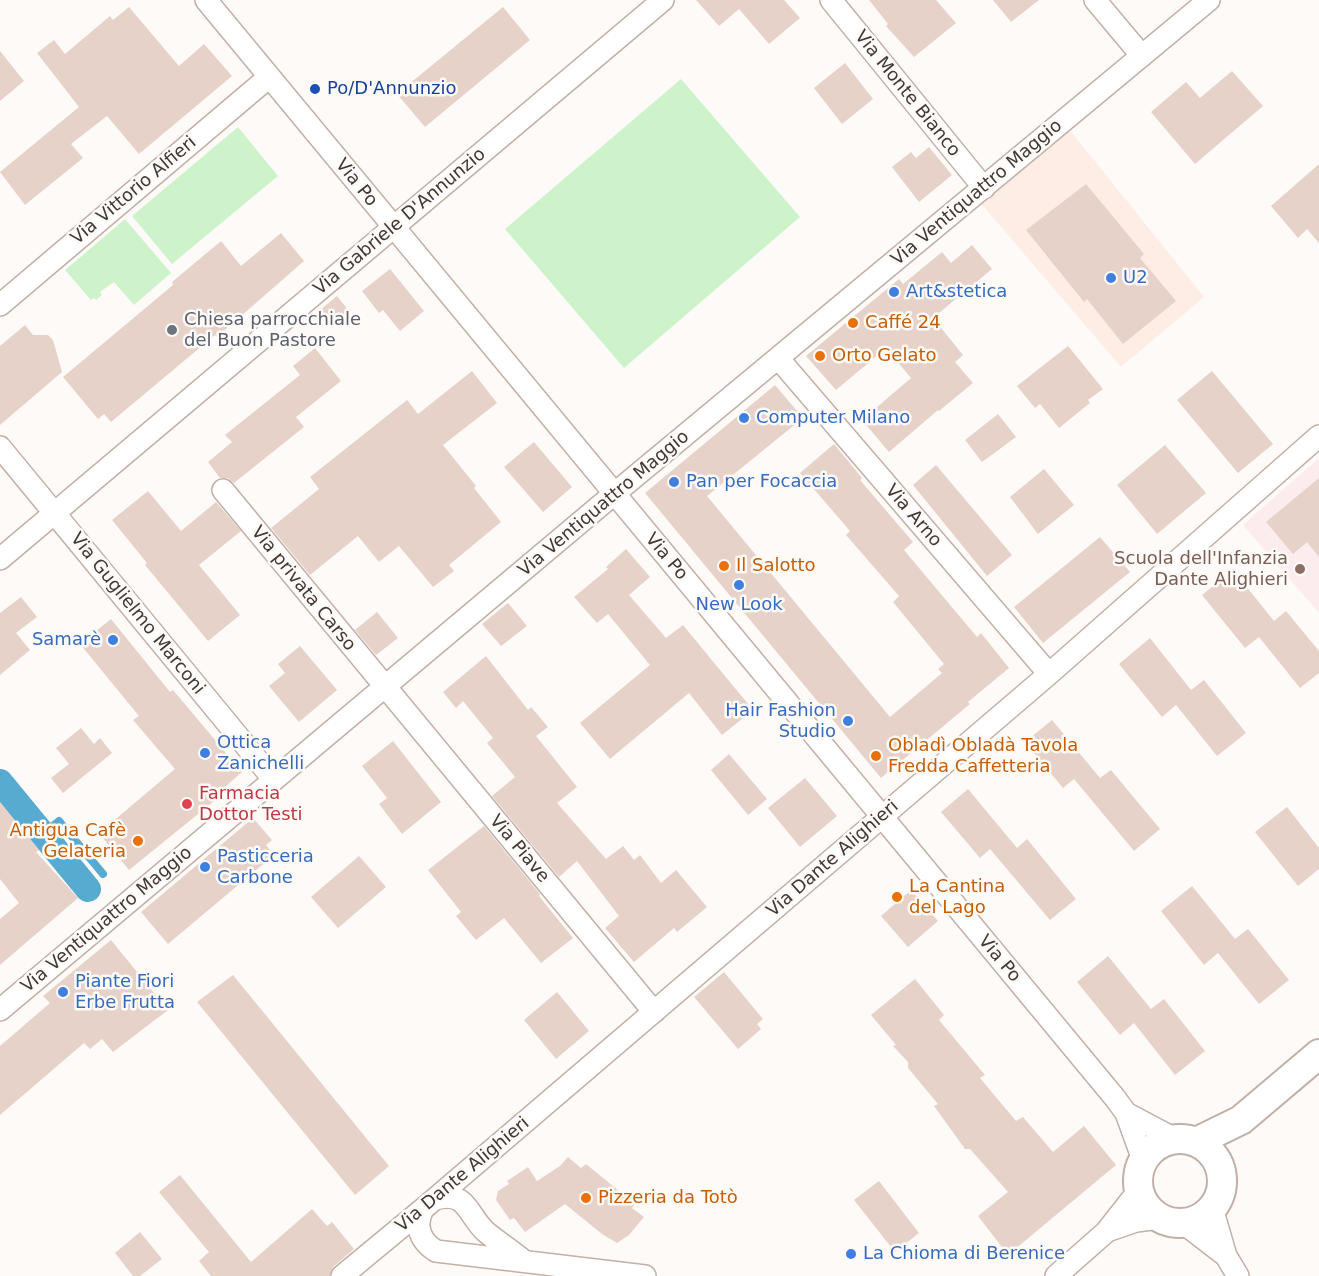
<!DOCTYPE html>
<html>
<head>
<meta charset="utf-8">
<style>
	body { margin:0 }
	canvas { display:block; background:#fefaf8 }
</style>
</head>
<body>
<canvas width="1319" height="1276"></canvas>
<script>
const c = document.querySelector('canvas').getContext('2d');
c.lineJoin = 'round';
function fillPath(path, color) {
  c.fillStyle = color;
  c.fill(path, 'evenodd');
}
function stroke(path, color, width, dash) {
  c.strokeStyle = color;
  c.lineWidth = width;
  c.lineCap = dash ? 'butt' : 'round';
  c.setLineDash(dash || []);
  c.stroke(path);
}
function write(font, color, halo, rows, align = 'center') {
  c.font = font + ' "DejaVu Sans",sans-serif';
  c.lineWidth = 5;
  c.setLineDash([]);
  c.textBaseline = 'middle';
  c.strokeStyle = halo;
  c.fillStyle = color;
  for (const [text, x, y, turn = 0] of rows) {
    c.save();
    c.translate(x, y);
    c.rotate((+turn || 0) * Math.PI / 180);
    c.textAlign = isNaN(turn) ? turn : align;
    if (halo) c.strokeText(text, 0, 0);
    c.fillText(text, 0, 0);
    c.restore();
  }
}
const built = new Path2D(`
	M1069,129L1204,297L1121,367L979,201Z`);
const education = new Path2D(`
	M1319,458V613L1243,525Z`);
const green = new Path2D(`
	M681,79L800,217L624,368L505,229Z
	M238,127L278,176L172,264L132,216Z
	M125,219L171,273L134,305L114,282L100,292L102,295L96,300L94,298L91,300L65,270Z`);
const stream = new Path2D(`
	M43,834L59,821L103,874`);
const canal = new Path2D(`
	M0,782L88,889`);
const building = new Path2D(`
	M696,0H784L800,18L769,44L739,9L719,26Z
	M869,0H936L956,23L914,57L886,26L888,24Z
	M993,0H1039L1011,22Z
	M129,7L179,66L204,44L232,76L139,154L107,116L71,144L83,158L25,205L0,172L79,107L37,53L54,40L65,54L110,16L113,20Z
	M503,7L530,40L425,127L397,94Z
	M0,51L24,81L0,101Z
	M845,63L873,99L842,124L814,88Z
	M1232,71L1263,106L1195,164L1151,112L1186,82L1200,98Z
	M929,147L952,175L919,202L892,167L911,152L916,158Z
	M1319,164V243L1307,229L1298,238L1271,206Z
	M1086,184L1144,254L1140,258L1176,301L1123,344L1087,299L1084,302L1026,230Z
	M281,233L304,261L217,337L215,335L111,422L104,414L98,419L63,377L173,285L172,282L221,241L241,266Z
	M972,245L992,269L933,318L963,355L955,362L973,383L939,411L938,410L889,452L862,420L911,378L886,348L836,390L806,356L899,279L903,284L942,252L951,263Z
	M390,269L424,311L400,331L383,310L379,313L362,291Z
	M337,296L349,311L331,326L319,311Z
	M25,325L33,335H48L53,340L62,372L0,425V346Z
	M1068,346L1103,389L1088,400L1090,403L1059,428L1040,404L1035,408L1017,386Z
	M315,348L341,381L296,417L304,427L234,483L228,478H220L208,462L232,442L225,435L300,375L293,366Z
	M472,371L497,403L443,445L476,486L474,488L501,522L449,565L454,571L433,587L399,546L379,562L358,536L310,575L271,528L319,489L310,477L407,400L418,414Z
	M1212,371L1273,444L1238,473L1177,400Z
	M775,385L803,418L707,496L890,717L942,673L938,669L944,664L893,602L899,596L846,535L850,531L800,473L834,444L862,478L860,480L913,542L904,550L977,637L981,633L1009,668L968,702L970,704L881,778L645,493Z
	M998,414L1016,437L982,462L965,440Z
	M534,442L572,487L543,512L504,467Z
	M1165,445L1206,493L1157,534L1117,485Z
	M936,465L1012,555L987,576L913,485Z
	M1044,469L1074,505L1038,534L1010,497Z
	M1319,478V557L1307,542L1293,554L1266,522Z
	M148,491L181,531L216,502L241,531L199,565L240,615L208,641L145,565L147,563L112,520Z
	M1100,537L1130,572L1043,643L1014,607Z
	M626,549L650,577L629,595L666,638L683,625L753,710L722,735L689,693L610,759L580,723L650,665L608,614L597,623L574,597L608,569L606,567Z
	M1233,570L1274,621L1286,611L1319,651V673L1300,688L1259,637L1245,648L1202,595Z
	M21,597L37,617L16,633L30,650L0,675V613Z
	M508,603L527,626L501,646L482,624Z
	M377,612L398,638L376,655L355,630Z
	M111,619L170,692L173,690L242,772L226,786L229,789L129,870L99,833L175,769L133,720L139,716L80,644Z
	M1150,638L1191,690L1204,680L1246,733L1217,756L1176,705L1162,717L1119,664Z
	M300,646L337,690L299,722L269,686L285,673L278,664Z
	M486,656L528,710L531,707L548,727L536,736L577,787L557,803L606,859L623,846L634,860L640,855L661,883L676,870L707,907L677,932L674,928L634,962L605,928L619,916L577,861L559,877L492,796L515,777L487,743L493,738L463,701L456,708L443,692Z
	M1052,720L1100,778L1111,770L1160,829L1134,851L1074,779L1063,788L1025,742Z
	M81,728L94,744L100,738L112,753L63,793L51,778L69,764L56,748Z
	M393,741L441,802L402,834L379,804L387,798L362,766Z
	M729,754L767,799L748,815L711,770Z
	M805,778L837,816L800,847L768,808Z
	M968,789L1017,848L1027,839L1076,899L1050,920L990,849L980,858L941,812Z
	M0,802L39,850L36,852L78,898L0,965V919L19,903L0,879Z
	M1287,807L1319,848V869L1298,886L1255,832Z
	M253,818L272,840L266,845L274,855L168,944L141,912Z
	M484,826L540,894L539,896L573,938L541,963L504,918L476,940L456,916L461,912L428,870Z
	M359,856L386,887L338,928L311,897Z
	M1192,886L1235,939L1248,929L1289,980L1259,1004L1218,953L1204,965L1161,911Z
	M911,890L938,921L908,947L881,916Z
	M111,940L168,1010L113,1052L102,1039L90,1049L84,1043L0,1115V1046L50,1003L43,996Z
	M1108,956L1151,1009L1164,999L1205,1051L1175,1075L1134,1023L1120,1035L1077,982Z
	M724,972L763,1019L757,1024L761,1029L738,1049L694,997Z
	M233,975L389,1166L355,1195L197,1002Z
	M915,979L944,1015L939,1020L985,1075L980,1078L1016,1121L1023,1117L1053,1152L1084,1126L1116,1165L1008,1255L978,1216L1008,1192L970,1149H965L934,1106L938,1104L908,1068V1062L893,1046L896,1045L871,1015Z
	M557,992L589,1031L556,1059L524,1020Z
	M568,1157L581,1168L586,1164L635,1204L632,1208L644,1217L629,1235L617,1243L602,1234L565,1204L525,1232L514,1218L510,1220L496,1200L498,1191L509,1184L507,1181L528,1167L537,1181L560,1166Z
	M180,1175L251,1262L312,1209L327,1226L332,1222L354,1249L333,1267L330,1276H211L199,1261L209,1252L159,1192Z
	M879,1181L919,1233L895,1252L854,1200Z
	M140,1232L162,1259L140,1276H133L115,1253Z`);
const street = new Path2D(`
	M206,0L1115,1098L1126,1113L1143,1160
	M831,0L984,188
	M1095,0L1142,56
	M0,305L269,77
	M778,358L1049,674
	M0,447L274,780
	M223,490L654,1012
	M0,559L663,0
	M0,1010L614,494L1209,0
	M1126,1113L1175,1139
	M435,1199C468,1190 467,1215 486,1232C498,1242 512,1251 524,1261
	M1212,1208L1226,1256L1238,1276
	M423,1209C414,1226 420,1241 436,1251L645,1276
	M1183,1223L1226,1256
	M1107,1231L1136,1221L1159,1218
	M342,1276L423,1209L1049,674L1319,436
	M1056,1276L1106,1232L1139,1190`);
const secondary = new Path2D(`
	M1138 1181a42 42 0 1 1 84 0a42 42 0 1 1-84 0Z
	M1196,1142L1241,1120L1319,1054`);
const markers = [
	[315,89,6,"#1a4fb4"],
	[1111,278,6,"#3f7fe0"],
	[894,292,6,"#3f7fe0"],
	[853,323,6,"#e8710a"],
	[172,330,6,"#6b7280"],
	[820,356,6,"#e8710a"],
	[744,418,6,"#3f7fe0"],
	[674,482,6,"#3f7fe0"],
	[724,566,6,"#e8710a"],
	[1300,569,6,"#8d6e63"],
	[739,585,6,"#3f7fe0"],
	[113,640,6,"#3f7fe0"],
	[848,721,6,"#3f7fe0"],
	[205,753,6,"#3f7fe0"],
	[876,756,6,"#e8710a"],
	[187,804,6,"#e0444e"],
	[138,841,6,"#e8710a"],
	[205,867,6,"#3f7fe0"],
	[897,897,6,"#e8710a"],
	[63,992,6,"#3f7fe0"],
	[586,1198,6,"#e8710a"],
	[851,1254,6,"#3f7fe0"]
];
const transitNames = [
	["Po/D'Annunzio",327,89]
];
const streetNames = [
	["Via Monte Bianco",907,94,51],
	["Via Po",356,183,51],
	["Via Vittorio Alfieri",134,191,-40],
	["Via Ventiquattro Maggio",977,193,-40],
	["Via Gabriele D'Annunzio",400,222,-40],
	["Via Ventiquattro Maggio",604,504,-40],
	["Via Arno",913,516,49],
	["Via Po",666,557,50],
	["Via privata Carso",303,589,51],
	["Via Guglielmo Marconi",137,614,51],
	["Via Piave",519,849,50],
	["Via Dante Alighieri",833,859,-41],
	["Via Ventiquattro Maggio",107,920,-40],
	["Via Po",999,959,50],
	["Via Dante Alighieri",463,1175,-40]
];
const shopNames = [
	["U2",1123,278],
	["Art&stetica",906,292],
	["Computer Milano",756,418],
	["Pan per Focaccia",686,482],
	["New Look",739,605,"center"],
	["Samarè",101,640,"right"],
	["Hair Fashion",836,711,"right"],
	["Studio",836,732,"right"],
	["Ottica",217,743],
	["Zanichelli",217,764],
	["Pasticceria",217,857],
	["Carbone",217,878],
	["Piante Fiori",75,982],
	["Erbe Frutta",75,1003],
	["La Chioma di Berenice",863,1254]
];
const worshipNames = [
	["Chiesa parrocchiale",184,320],
	["del Buon Pastore",184,341]
];
const foodNames = [
	["Caffé 24",865,323],
	["Orto Gelato",832,356],
	["Il Salotto",736,566],
	["Obladì Obladà Tavola",888,746],
	["Fredda Caffetteria",888,767],
	["Antigua Cafè",126,831,"right"],
	["Gelateria",126,852,"right"],
	["La Cantina",909,887],
	["del Lago",909,908],
	["Pizzeria da Totò",598,1198]
];
const educationNames = [
	["Scuola dell'Infanzia",1288,559],
	["Dante Alighieri",1288,580]
];
const healthNames = [
	["Farmacia",199,794],
	["Dottor Testi",199,815]
];
fillPath(built, '#feede5');
fillPath(education, '#fdecee');
fillPath(green, '#cef3cb');
stroke(stream, '#57abd0', 8);
stroke(canal, '#57abd0', 26);
fillPath(building, '#e6d2c9');
stroke(street, '#c2b0a7', 24);
stroke(secondary, '#c2b0a7', 32);
stroke(street, '#fff', 21);
stroke(secondary, '#fff', 28);
for (const [x, y, r, color] of markers) {
  const dot = new Path2D();
  dot.arc(x, y, r, 0, 2 * Math.PI);
  c.fillStyle = color;
  c.fill(dot);
  stroke(dot, '#fefaf8', 2);
}
write('18px', '#164399', '#fefaf8', transitNames, 'left');
write('18px', '#413935', '#fefaf8', streetNames);
write('18px', '#366cbe', '#fefaf8', shopNames, 'left');
write('18px', '#5b616d', '#fefaf8', worshipNames, 'left');
write('18px', '#c56008', '#fefaf8', foodNames, 'left');
write('18px', '#785e54', '#fefaf8', educationNames, 'right');
write('18px', '#be3a42', '#fefaf8', healthNames, 'left');
</script>
</body>
</html>
